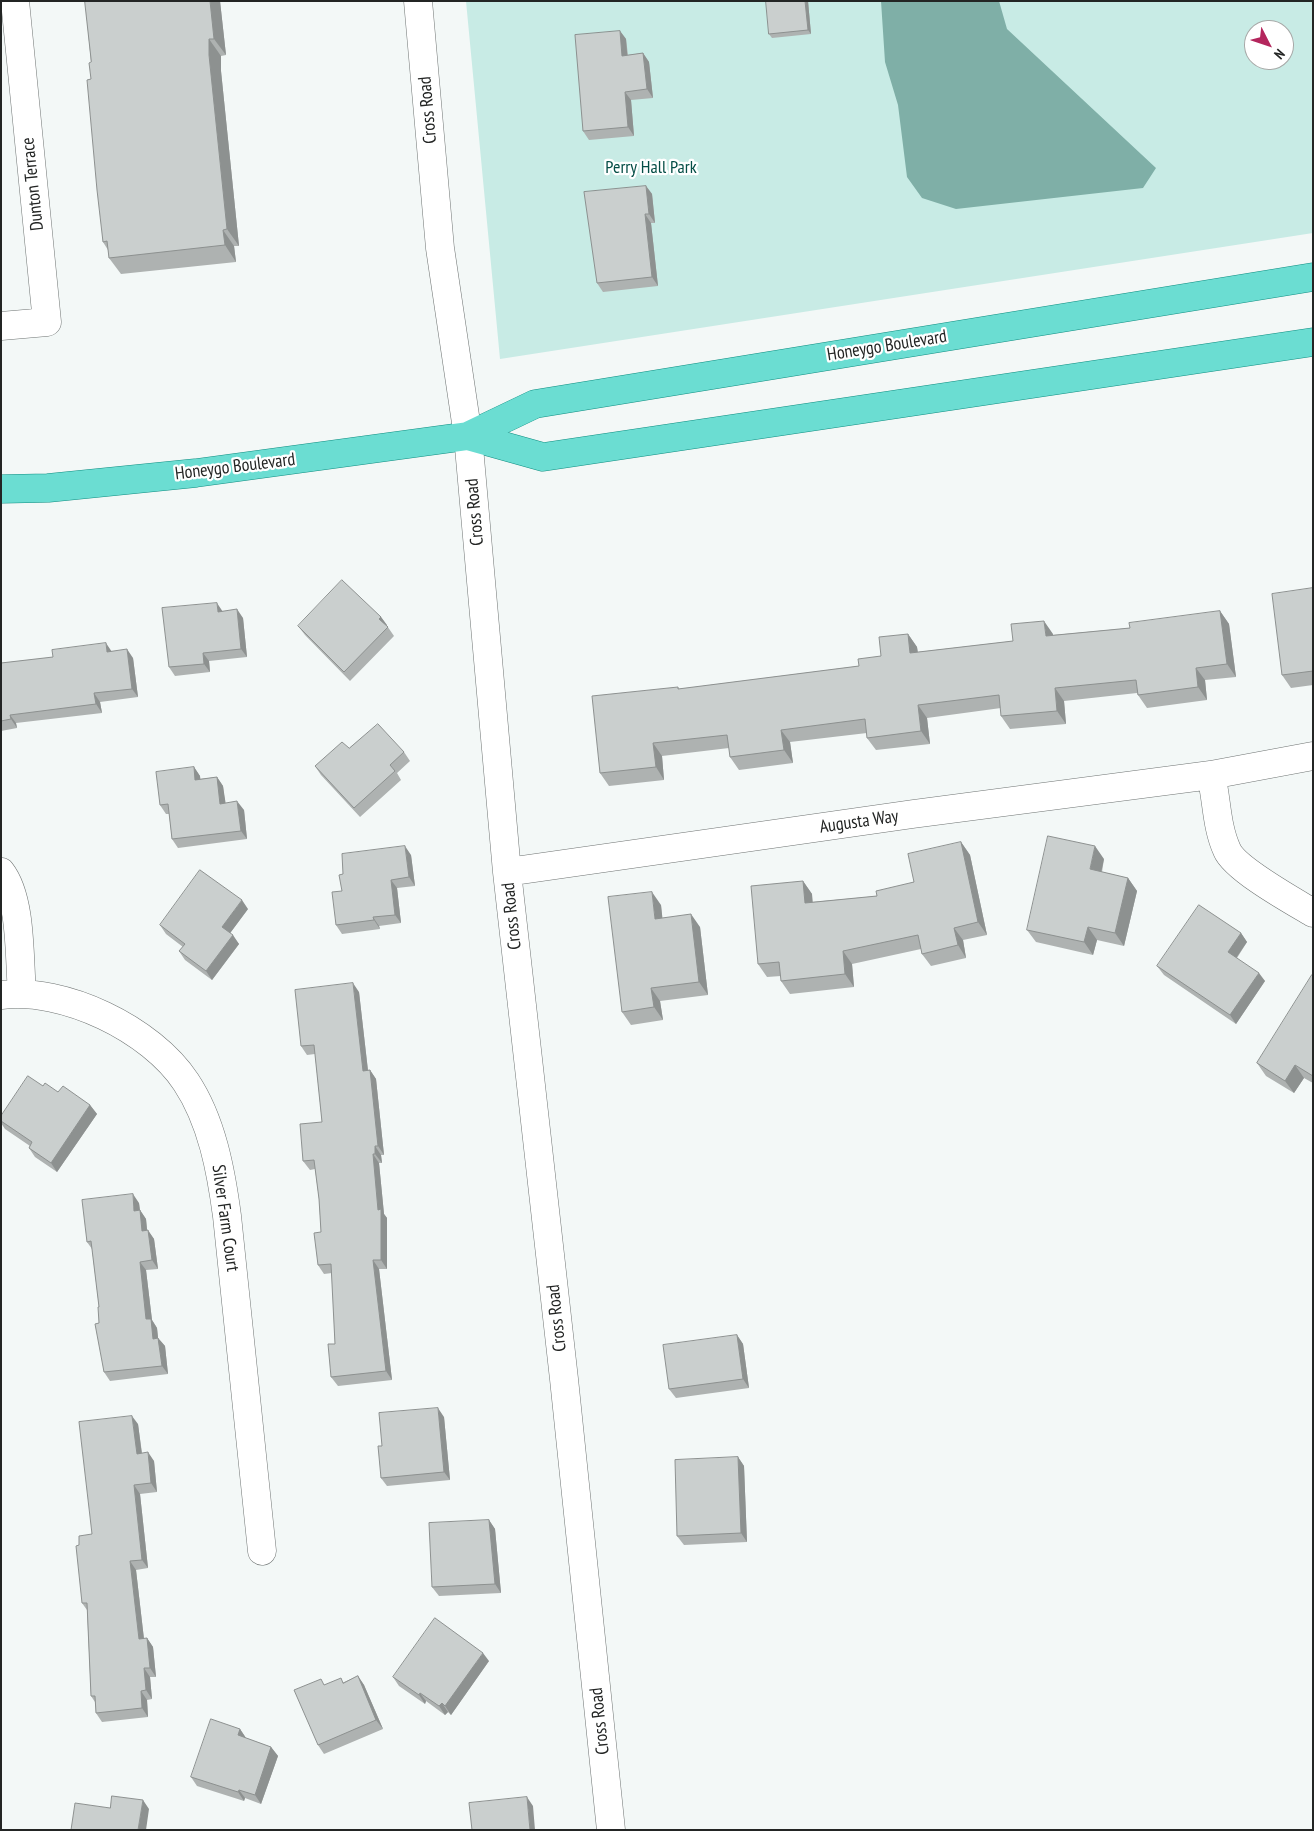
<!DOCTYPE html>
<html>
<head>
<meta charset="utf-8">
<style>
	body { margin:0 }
	#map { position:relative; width:1314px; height:1831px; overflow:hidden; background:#f3f8f7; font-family:"PT Sans Narrow",sans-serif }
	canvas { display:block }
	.frame { position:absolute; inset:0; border:2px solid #232524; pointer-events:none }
	.north { position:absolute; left:1244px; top:20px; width:50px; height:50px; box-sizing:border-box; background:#fff; border:1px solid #a7a8a7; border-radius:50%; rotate:131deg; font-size:14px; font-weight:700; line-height:20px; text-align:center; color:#232524 }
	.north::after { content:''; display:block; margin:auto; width:18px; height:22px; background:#b4265d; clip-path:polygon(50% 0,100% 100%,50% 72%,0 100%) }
</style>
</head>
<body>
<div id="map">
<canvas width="1314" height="1831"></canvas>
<div class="frame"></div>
<div class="north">N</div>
</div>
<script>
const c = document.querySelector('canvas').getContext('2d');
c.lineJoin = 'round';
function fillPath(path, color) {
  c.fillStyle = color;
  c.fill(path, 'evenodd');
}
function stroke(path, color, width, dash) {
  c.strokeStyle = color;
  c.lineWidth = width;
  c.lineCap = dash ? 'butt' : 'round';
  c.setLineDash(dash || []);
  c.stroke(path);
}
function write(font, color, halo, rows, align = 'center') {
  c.font = font + ' "PT Sans Narrow",sans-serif';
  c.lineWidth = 4.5;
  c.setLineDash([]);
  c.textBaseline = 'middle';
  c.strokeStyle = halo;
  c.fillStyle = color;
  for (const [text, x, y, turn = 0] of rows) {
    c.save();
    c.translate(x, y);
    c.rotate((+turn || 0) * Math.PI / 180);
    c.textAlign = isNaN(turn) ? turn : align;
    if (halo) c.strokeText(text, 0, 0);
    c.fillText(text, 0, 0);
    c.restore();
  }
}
const green = new Path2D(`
	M466,1H1313V233L500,359ZM1254,30H1284V60H1254Z`);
const water = new Path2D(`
	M881,1H999L1007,29L1156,168L1143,188L956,209L922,198L907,177L898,105L885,62Z`);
const minor = new Path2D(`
	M418,1L440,248L468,436L507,872L564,1379L611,1830
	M1,326L47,322L15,1
	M1211,775C1217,799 1216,826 1227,850C1235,869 1293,901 1313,913
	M1,872C22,899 19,959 22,992
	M507,872L913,814L1211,775L1313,756
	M1,995C64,987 151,1029 186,1082C212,1121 221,1171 227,1216L262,1551`);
const major = new Path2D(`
	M468,436L543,457L1313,342
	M1,489L48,488L196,473L468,436L535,404L1313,277`);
const wall = new Path2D(`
	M85,1H220L226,55L221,56V71L239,246H234L236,262L121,274L109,258L108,250L103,242L91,79V62Z
	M808,1L811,34L772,38L769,34Z
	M620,31L626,39L628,55L643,53L649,62L653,98L631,100L634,136L589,140L583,131Z
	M646,186L652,194L655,223H651L658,286L603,292L597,283Z
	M1313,588V685L1291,688L1282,675Z
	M222,611L243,618L247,657L209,661L210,672L175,676L169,667Z
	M1220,611L1229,624L1236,677L1205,680L1207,700L1147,708L1138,695L1137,693L1064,701L1066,724L1010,729L1001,716V708L927,718L930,744L876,750L867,738V733L790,742L793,763L739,770L730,757L729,748L662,756L664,780L609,786L600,773L678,687L679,689L859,666L881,656L908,634L917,647L918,652L1013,641L1053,634V635L1130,628Z
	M381,617L394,636L350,681L305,635L298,626Z
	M112,651L133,658L138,697L100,702L102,713L16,723L17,728L1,731V663Z
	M349,748L404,752L410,761L397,773L401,780L360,817L321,775L315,766Z
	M194,767L200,776V779L217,777L223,786L225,803L244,810L247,839L178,848L172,839L169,814H166L160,805Z
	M961,842L970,855L987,935L963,940L966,958L931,966L922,954L921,949L852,964L854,987L790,994L781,981V976L767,977L758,964L803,881L812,894V902L877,896L914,882Z
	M411,855L415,886L397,888L401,923L379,926L380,929L342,934L336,925L342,891L343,874Z
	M1104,859L1102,872L1128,878L1137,891L1124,946L1097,940L1093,955L1036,942L1027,930Z
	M661,905L662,918L700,927L708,995L660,1001L663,1020L631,1025L622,1012Z
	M248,909L230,933L239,944L212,980L185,960L179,951L183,947L166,934L160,925Z
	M1241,933L1247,942L1237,958L1265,981L1236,1024L1164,975L1157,966Z
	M1313,976V1083L1304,1078L1294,1093L1266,1076L1257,1063Z
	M359,992L368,1070H370L376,1079L384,1155H381L382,1163H379L384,1214L387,1218V1269H379L392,1380L338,1386L331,1377L335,1344L332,1273L324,1274L318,1265L321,1232L319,1199L315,1169L310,1170L303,1161L322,1122L315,1054L307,1055L301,1046Z
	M43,1086L90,1105L97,1114L57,1172L35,1157L29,1148L30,1146L5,1129L1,1123V1116Z
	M139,1203L140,1210L146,1219L147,1230L154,1239L158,1269L146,1270L152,1320L157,1328L158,1338L165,1346L168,1374L110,1381L104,1372L99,1323V1307L92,1249L87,1242Z
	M737,1335L743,1344L749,1388L676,1398L669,1389Z
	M444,1417L450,1480L387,1486L381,1478L382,1446Z
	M138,1424L142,1453L154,1461L157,1492L140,1494L148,1568L136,1570L144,1639L147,1638L153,1647L156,1677H150L152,1699L147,1700L148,1717L102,1722L96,1713L95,1702L91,1696L87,1610L82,1603L79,1545L92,1534Z
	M738,1457L744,1466L747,1542L684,1545L677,1536Z
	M489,1520L495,1529L501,1593L439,1596L432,1587Z
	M489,1661L451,1715L448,1712L445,1715L426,1701L425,1704L399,1686L393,1677Z
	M358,1676L364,1685L383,1729L324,1754L318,1745L325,1685L344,1682Z
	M240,1729L246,1738L271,1747L278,1756L261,1804L245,1798L244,1801L197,1786L191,1777Z`);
const shadedWall = new Path2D(`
	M210,1H220L226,55L214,39Z
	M805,1H808L811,34L808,30Z
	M620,31L626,39L628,65L622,56Z
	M209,39L221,56V71L239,246L227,229L209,55Z
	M643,53L649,62L653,98L647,89Z
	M625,92L631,100L634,136L628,127Z
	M646,186L652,194L655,223L649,214Z
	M645,214L651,223L658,286L652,277Z
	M223,230L234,246L236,262L225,245Z
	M217,603L223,612H218Z
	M237,609L243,618L247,657L241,649Z
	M1220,611L1229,624L1236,677L1227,664Z
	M381,617L387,625L385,628L379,619Z
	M1044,621L1053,634L1054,648L1046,636Z
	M908,634L917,647L919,665L910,653Z
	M106,643L112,652H107Z
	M127,649L133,658L138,697L132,689Z
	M203,653L209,661L210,672L204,664Z
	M1196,668L1205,680L1207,700L1198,687Z
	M1055,688L1064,701L1066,724L1057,711Z
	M94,693L100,702L102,713L96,704Z
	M918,705L927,718L930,744L921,731Z
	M10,715L16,723L17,728L11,719Z
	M781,730L790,742L793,763L784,750Z
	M653,743L662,756L664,780L656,767Z
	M194,767L200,776L202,789L195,780Z
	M217,777L223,786L227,812L220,804Z
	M237,801L244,810L247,839L241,831Z
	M961,842L970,855L987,935L978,922Z
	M405,846L411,855L415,886L409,877Z
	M1095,846L1104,859L1099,882L1090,869Z
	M1128,878L1137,891L1124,946L1115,933Z
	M391,880L397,888L401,923L395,915Z
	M803,881L812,894L814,915L805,903Z
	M652,892L661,905L664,932L655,919Z
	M242,900L248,909L228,936L222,927Z
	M691,914L700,927L708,995L699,982Z
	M373,917L379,926L380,929L374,920Z
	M1088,927L1097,940L1093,955L1084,942Z
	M954,928L963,940L966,958L958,945Z
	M1241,933L1247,942L1234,961L1228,952Z
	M233,935L239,944L212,980L206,971Z
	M843,951L852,964L854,987L845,974Z
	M1259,973L1265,981L1236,1024L1230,1015Z
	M353,983L359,992L369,1080L363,1071Z
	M651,988L660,1001L663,1020L654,1007Z
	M1295,1065L1304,1078L1294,1093L1285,1081Z
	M370,1070L376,1079L384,1155L378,1146Z
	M90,1105L97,1114L57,1172L51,1163Z
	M375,1146L381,1155L382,1163L375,1154Z
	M373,1154L379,1163L384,1214L387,1218V1269L381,1260L378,1210Z
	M133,1194L139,1203L141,1220L134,1211Z
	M140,1210L146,1219L148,1240L142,1231Z
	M148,1230L154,1239L158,1269L152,1260Z
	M373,1260L379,1269L392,1380L386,1371Z
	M140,1262L146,1270L152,1320L157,1328L159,1347L153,1339L146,1319Z
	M737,1335L743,1344L749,1388L743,1379Z
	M158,1338L165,1346L168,1374L162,1366Z
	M438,1408L444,1417L450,1480L444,1472Z
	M132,1416L138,1424L143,1463L137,1454Z
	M148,1452L154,1461L157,1492L151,1483Z
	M738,1457L744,1466L747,1542L741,1533Z
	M134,1485L140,1494L148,1568L142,1560Z
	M489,1520L495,1529L501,1593L495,1584Z
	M130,1561L136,1570L145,1648L139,1639Z
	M147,1638L153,1647L156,1677L150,1668Z
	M483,1653L489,1661L451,1715L445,1706Z
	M144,1668L150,1677L152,1699L146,1690Z
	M358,1676L364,1685L383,1729L376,1720Z
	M141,1691L147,1700L148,1717L142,1708Z
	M420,1693L426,1701L425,1704L419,1695Z
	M442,1703L448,1712L445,1715L439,1706Z
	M240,1729L246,1738L238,1735Z
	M271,1747L278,1756L261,1804L255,1795Z
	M239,1790L245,1798L244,1801L238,1792Z
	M527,1797L533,1806L535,1830H530Z
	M143,1800L149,1809L146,1830H138Z`);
const building = new Path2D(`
	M85,1H210L214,39H209V55L227,229L223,230L225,245L109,258L107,241L103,242L97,190L87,80L91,79L89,63L91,62Z
	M766,1H805L808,30L769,34Z
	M620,31L622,56L643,53L647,89L625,92L628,127L583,131L575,35Z
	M646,186L649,214H645L652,277L597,283L584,192Z
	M342,580L381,617L379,619L388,627L344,672L298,626Z
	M1313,588V671L1282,675L1272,594Z
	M217,603L218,612L237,609L241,649L203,653L204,664L169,667L162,608Z
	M1220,611L1227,664L1196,668L1198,687L1138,695L1136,680L1055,688L1057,711L1001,716L999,695L918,705L921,731L867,738L865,719L781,730L784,750L730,757L727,735L653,743L656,767L600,773L592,696L678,687V689L859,666L858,659L881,656L879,637L908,634L910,653L1013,641L1011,624L1044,621L1046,636L1130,628L1129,623Z
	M106,643L107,652L127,649L132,689L94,693L96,704L10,715L11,719L1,721V663L53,657L52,650Z
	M378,724L404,752L390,765L395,771L354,808L315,766L342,742L349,748Z
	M194,767L195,780L217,777L220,804L237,801L241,831L172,839L168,804L160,805L156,772Z
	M1048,836L1095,846L1090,869L1128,878L1115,933L1088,927L1084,942L1027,930Z
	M961,842L978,922L954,928L958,945L922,954L918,935L843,951L845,974L781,981L779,962L758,964L751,886L803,881L805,903L877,896L876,891L914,882L908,854Z
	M405,846L409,877L391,880L395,915L373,917L374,920L336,925L332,892L342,891L339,875L343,874L342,854Z
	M200,870L242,900L222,927L233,935L206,971L179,951L185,944L160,925Z
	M652,892L655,919L691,914L699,982L651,988L654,1007L622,1012L608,897Z
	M1199,905L1241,933L1228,952L1259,973L1230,1015L1157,966Z
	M1312,975L1313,976V1076L1295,1065L1285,1081L1257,1063Z
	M353,983L363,1071L370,1070L378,1146H375V1154H373L378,1210L381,1209V1260H373L386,1371L331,1377L328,1344H335L331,1264L318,1265L314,1233L321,1232L319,1199L314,1160L303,1161L300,1124L322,1122L314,1045L301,1046L295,990Z
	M28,1076L43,1086L45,1083L58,1092L63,1086L90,1105L51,1163L29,1148L32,1142L1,1121V1116Z
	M133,1194L134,1211L140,1210L142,1231L148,1230L152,1260L140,1262L146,1319H151L153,1339L158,1338L162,1366L104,1372L95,1324L99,1323L98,1307H99L91,1241L87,1242L82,1200Z
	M737,1335L743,1379L669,1389L663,1345Z
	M438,1408L444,1472L381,1478L378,1446H382L379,1413Z
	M132,1416L137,1454L148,1452L151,1483L134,1485L142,1560L130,1561L139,1639L147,1638L150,1668H144L146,1690L141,1691L142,1708L96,1713L95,1696H91L87,1603H82L76,1546L79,1545V1536L92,1534L79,1422Z
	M738,1457L741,1533L677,1536L675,1460Z
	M489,1520L495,1584L432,1587L429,1523Z
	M435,1618L483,1653L445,1706L442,1703L439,1706L420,1693L419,1695L393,1677Z
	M358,1676L376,1720L318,1745L294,1690L321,1679L324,1685L341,1678L343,1683Z
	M211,1719L240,1729L238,1735L271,1747L255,1795L239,1790L238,1792L191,1777Z
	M112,1796L143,1800L138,1830H71L75,1803L110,1808Z
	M527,1797L530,1830H472L469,1803Z`);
const streetNames = [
	["Cross Road",428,110,-95],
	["Dunton Terrace",33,184,-96],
	["Honeygo Boulevard",887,346,-9],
	["Honeygo Boulevard",235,467,-7],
	["Cross Road",475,512,-95],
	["Augusta Way",859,822,-8],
	["Cross Road",512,916,-96],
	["Silver Farm Court",225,1218,82],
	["Cross Road",557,1318,-96],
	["Cross Road",600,1721,-96]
];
const parkNames = [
	["Perry Hall Park",651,168]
];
fillPath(green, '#c8ebe5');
fillPath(water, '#7fafa7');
stroke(minor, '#6f7473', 29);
stroke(major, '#128e82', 29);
stroke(minor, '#fff', 28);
stroke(major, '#6bddd2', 28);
fillPath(wall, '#aeb2b1');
fillPath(shadedWall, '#8d9190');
fillPath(building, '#cacfce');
stroke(building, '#8d9190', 1);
write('18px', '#232524', '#fff', streetNames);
write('18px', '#054e46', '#fff', parkNames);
</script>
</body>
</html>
